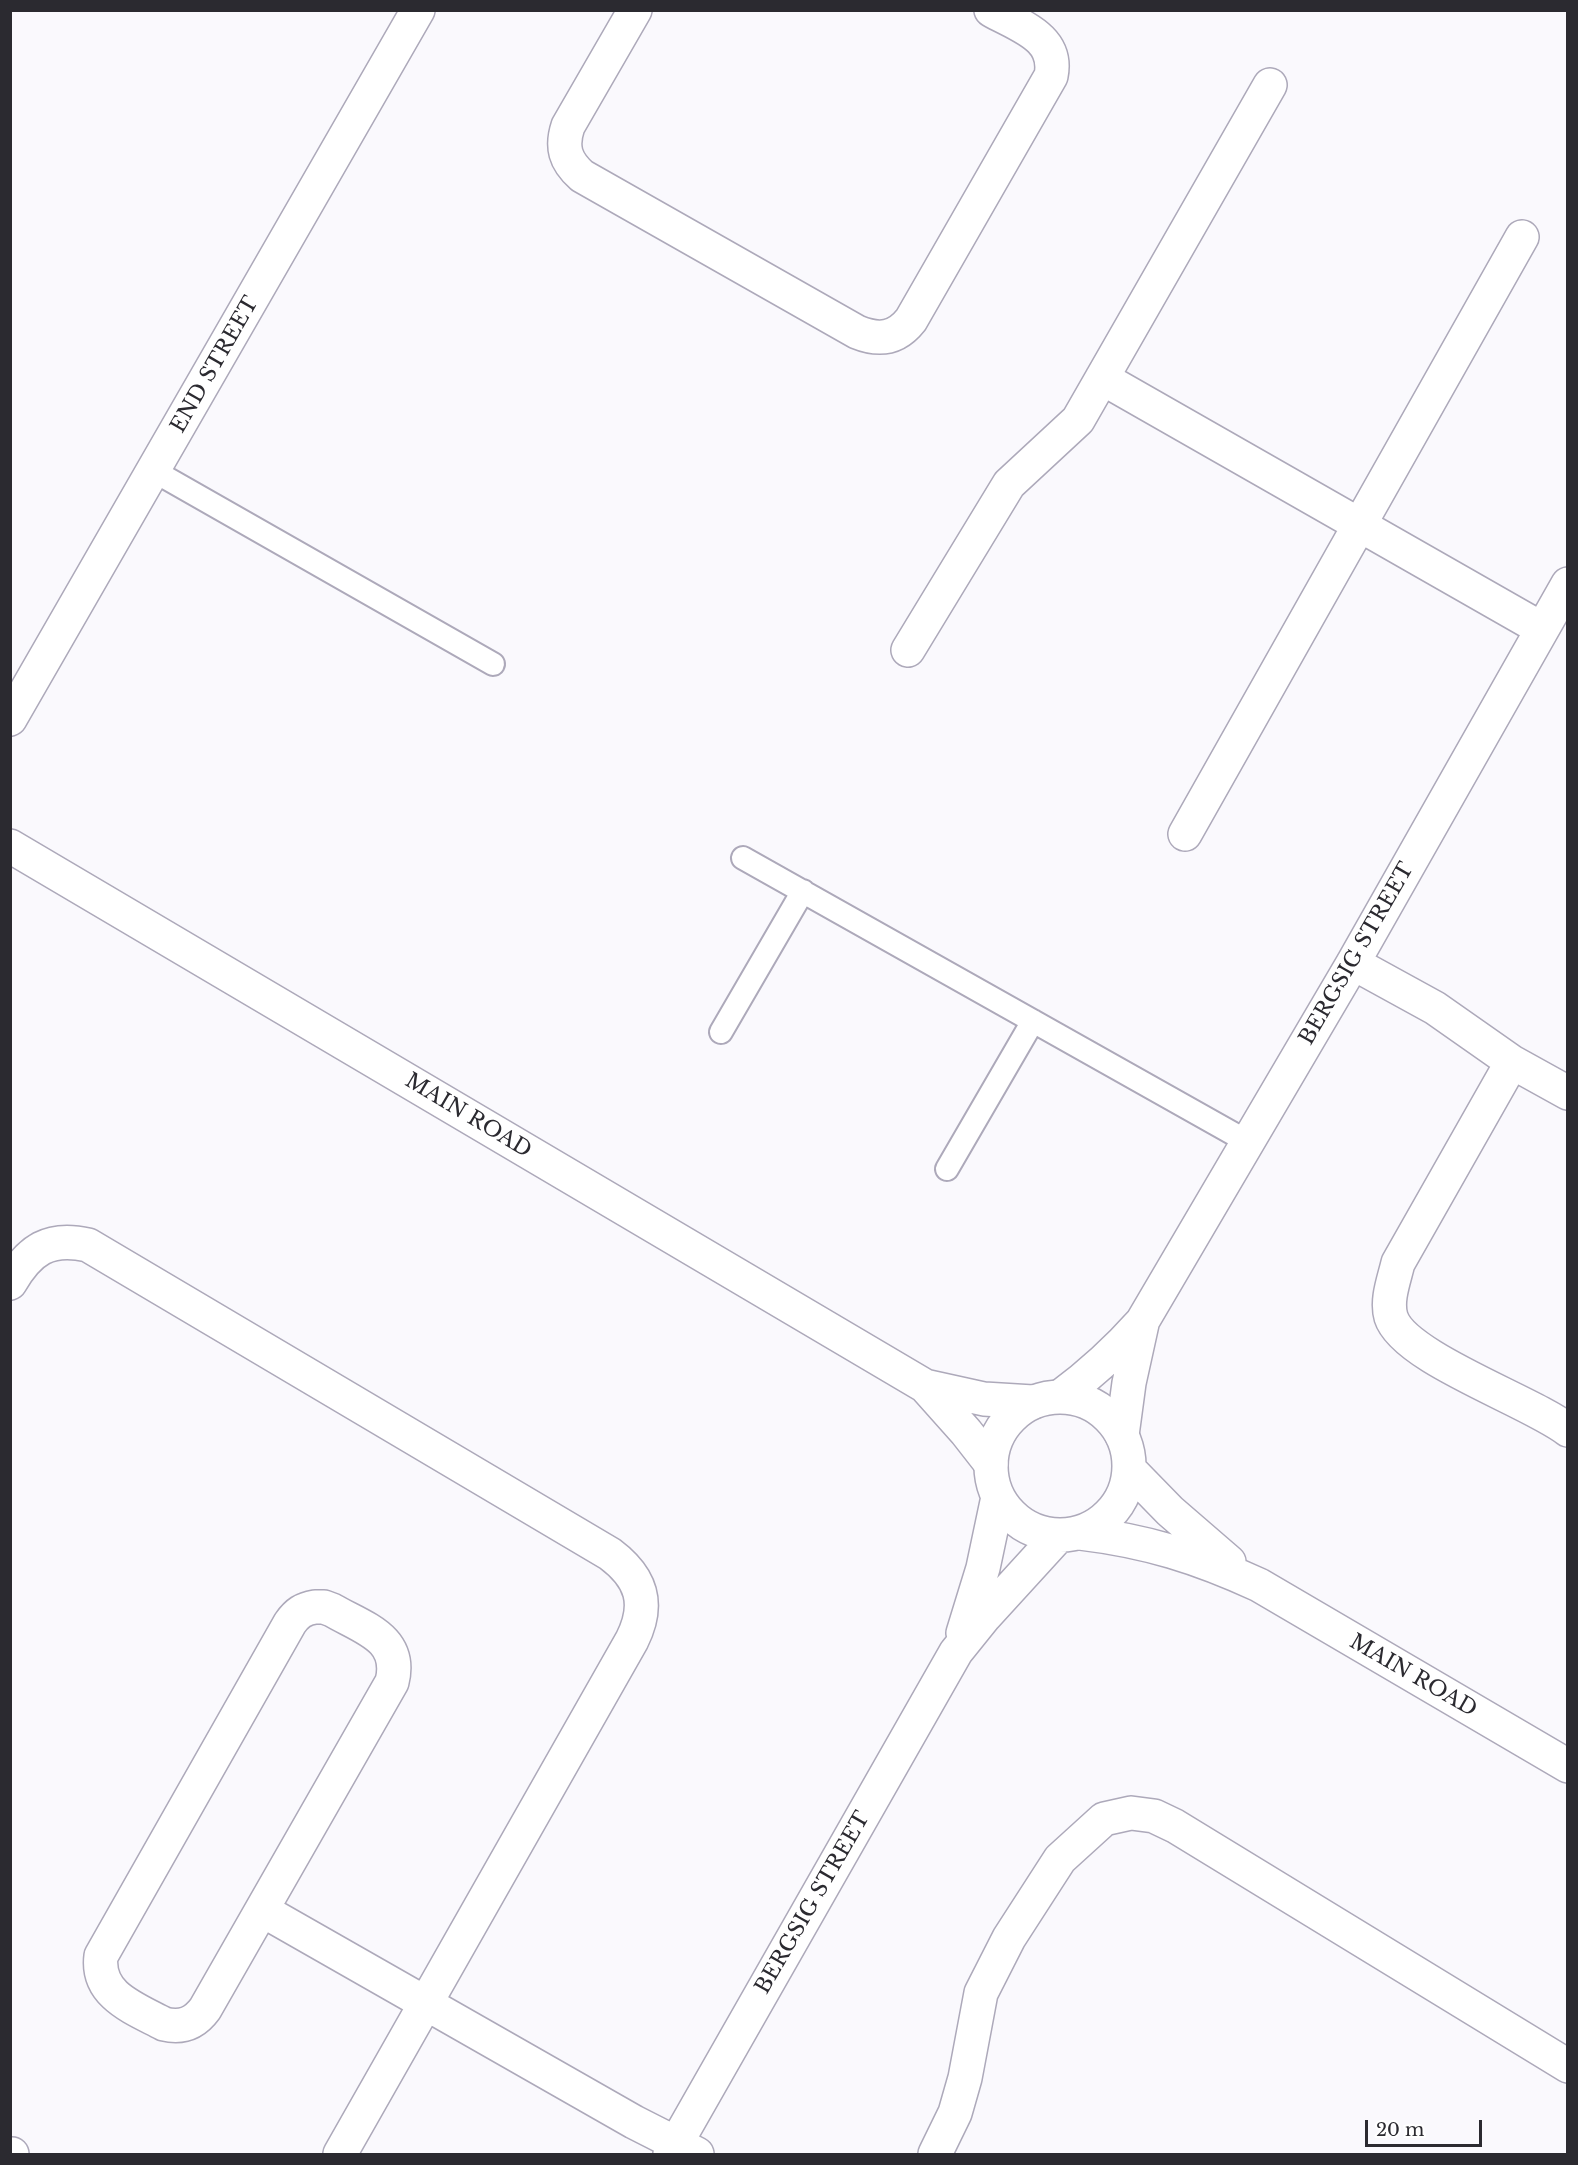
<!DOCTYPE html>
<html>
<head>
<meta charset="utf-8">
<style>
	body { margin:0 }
	#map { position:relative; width:1578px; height:2165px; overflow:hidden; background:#faf9fd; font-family:"Libre Baskerville",serif }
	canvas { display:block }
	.frame { position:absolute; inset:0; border:12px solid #2b2a30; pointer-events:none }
	.scale { position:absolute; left:1365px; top:2120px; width:117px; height:27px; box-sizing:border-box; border:3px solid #2b2a30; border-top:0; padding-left:8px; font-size:18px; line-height:21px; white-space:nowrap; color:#2b2a30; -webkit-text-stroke:4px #fff; paint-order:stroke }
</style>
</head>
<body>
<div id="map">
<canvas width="1578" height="2165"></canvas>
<div class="frame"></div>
<div class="scale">20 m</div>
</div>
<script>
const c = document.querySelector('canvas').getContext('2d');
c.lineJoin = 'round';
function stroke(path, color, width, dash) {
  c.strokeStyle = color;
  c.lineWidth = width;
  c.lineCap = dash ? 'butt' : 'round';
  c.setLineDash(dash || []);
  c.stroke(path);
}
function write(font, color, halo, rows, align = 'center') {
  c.font = font + ' "Libre Baskerville",serif';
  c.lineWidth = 6;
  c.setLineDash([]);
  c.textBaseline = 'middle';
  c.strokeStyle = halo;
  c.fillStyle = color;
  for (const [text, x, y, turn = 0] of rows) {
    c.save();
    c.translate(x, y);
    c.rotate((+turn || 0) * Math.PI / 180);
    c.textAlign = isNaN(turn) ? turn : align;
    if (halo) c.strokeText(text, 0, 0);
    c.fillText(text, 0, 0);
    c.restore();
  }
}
const service = new Path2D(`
	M154,471L493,664
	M743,858L1248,1142
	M721,1032L803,891
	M947,1169L1033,1021`);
const minor = new Path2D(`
	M635,10L568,126C561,147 565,161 582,176L857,332C879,341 896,339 911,320L1051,76C1059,37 1019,26 991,10
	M1102,378L1542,629
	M908,650L1009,484L1078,420L1270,85
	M10,719L418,10
	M1185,834L1522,237
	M10,846L925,1386L984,1399L1033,1402
	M1353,963L1435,1008L1512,1062L1568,1093
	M1512,1062L1398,1263C1394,1280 1386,1300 1391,1317C1404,1358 1531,1401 1568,1430
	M10,1283C29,1250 49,1236 88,1245L610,1554C642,1578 650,1604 632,1640L340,2154
	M925,1386L966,1432L991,1464
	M1061,1396C1091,1374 1117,1350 1142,1322L1353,963L1568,584
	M1122,1435L1129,1383L1142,1324
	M315,1607H324L332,1610C363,1628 403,1638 392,1682L205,2009C194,2024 181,2028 164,2024C134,2008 96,1995 101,1956L290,1623C297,1613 303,1609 315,1607Z
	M262,1910L634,2122L697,2154
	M10,2154H12
	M935,2154L955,2113L965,2078L981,1993L1009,1938L1060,1859L1104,1819L1131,1813L1154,1816L1175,1826L1568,2066`);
const tertiary = new Path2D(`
	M991 1466a69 69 0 1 1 138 0a69 69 0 1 1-138 0Z
	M1129,1469L1170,1511L1229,1562
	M1080,1533C1147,1541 1198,1557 1259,1585L1568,1766
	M963,1633L983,1568L998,1497
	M670,2154L956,1652L985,1616L1059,1535`);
const streetNames = [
	["END STREET",215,365,-60],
	["BERGSIG STREET",1357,954,-60],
	["MAIN ROAD",468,1116,31],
	["MAIN ROAD",1413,1676,30],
	["BERGSIG STREET",813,1903,-60]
];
stroke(service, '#ada9ba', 26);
stroke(minor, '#ada9ba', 36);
stroke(tertiary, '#ada9ba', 36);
stroke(service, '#fff', 22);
stroke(minor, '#fff', 33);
stroke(tertiary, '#fff', 33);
write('21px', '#2b2a30', '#fff', streetNames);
</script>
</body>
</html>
